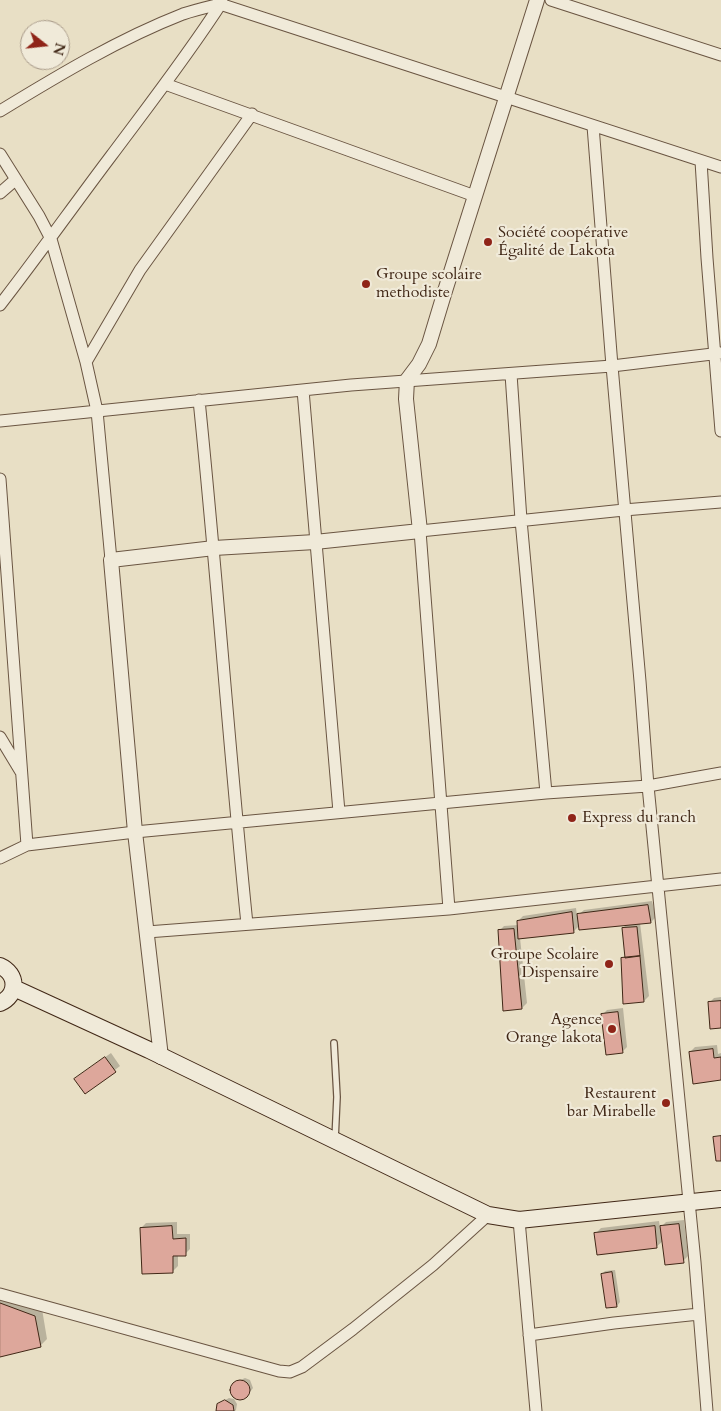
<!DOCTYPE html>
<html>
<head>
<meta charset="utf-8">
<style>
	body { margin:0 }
	#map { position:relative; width:721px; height:1411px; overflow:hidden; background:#e8dfc5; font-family:Cardo,serif }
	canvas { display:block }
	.north { position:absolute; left:20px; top:20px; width:50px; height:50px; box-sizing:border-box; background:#f0ead9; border:1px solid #aa9c8b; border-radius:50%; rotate:106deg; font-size:14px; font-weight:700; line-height:20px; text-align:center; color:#402716 }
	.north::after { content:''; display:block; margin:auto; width:18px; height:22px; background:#8f2418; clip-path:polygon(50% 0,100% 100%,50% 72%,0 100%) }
</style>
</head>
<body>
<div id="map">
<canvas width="721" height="1411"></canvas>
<div class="north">N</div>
</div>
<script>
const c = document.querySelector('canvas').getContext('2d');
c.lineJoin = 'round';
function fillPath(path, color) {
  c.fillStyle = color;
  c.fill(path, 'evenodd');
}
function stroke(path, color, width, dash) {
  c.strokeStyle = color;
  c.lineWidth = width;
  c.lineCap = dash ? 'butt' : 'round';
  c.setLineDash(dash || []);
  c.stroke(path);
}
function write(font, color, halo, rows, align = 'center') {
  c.font = font + ' Cardo,serif';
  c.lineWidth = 4.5;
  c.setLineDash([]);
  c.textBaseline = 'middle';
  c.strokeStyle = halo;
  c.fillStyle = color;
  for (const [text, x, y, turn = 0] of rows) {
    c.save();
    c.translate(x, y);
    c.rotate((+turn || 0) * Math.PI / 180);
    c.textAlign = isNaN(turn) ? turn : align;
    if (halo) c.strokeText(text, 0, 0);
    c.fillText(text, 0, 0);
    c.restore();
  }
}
const shadow = new Path2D(`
	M652,901L656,917L651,922L640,923L649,996L644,1001L622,959L626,956L623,928L627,924L580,925L573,932L520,938L527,1003L522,1008L499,931L504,926L518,925V921L523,916L576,908L577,916L584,910Z
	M721,997V1027L709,1003L714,998Z
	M623,1008L627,1047L622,1052L602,1015L607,1010Z
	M717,1045L718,1054L721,1053V1079L690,1052L695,1047Z
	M111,1053L120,1066L85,1093L80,1075Z
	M684,1220L688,1256L683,1261L663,1241L656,1247L596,1233L601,1228L659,1221L660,1228L666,1222Z
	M177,1222V1234H190V1249L185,1254L178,1255V1266L173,1271L141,1228L146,1223Z
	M615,1270L620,1302L617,1306L602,1274L605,1271Z
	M0,1294L42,1309L47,1339L40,1346L0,1356Z
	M245,1378L250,1380L253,1388L247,1396L239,1399L233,1396L231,1391L233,1385L236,1382Z
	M229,1398L234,1399L237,1404L236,1410L235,1411H217L220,1403Z`);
const building = new Path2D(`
	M648,905L651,923L579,930L577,914Z
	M572,912L574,933L518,939L517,921Z
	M637,927L640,956L625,958L622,928Z
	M514,929L522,1009L503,1011L498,930Z
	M640,956L644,1002L623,1004L621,958Z
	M721,1001V1028L710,1029L708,1002Z
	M618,1012L623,1053L606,1055L601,1014Z
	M713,1049L714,1058L721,1057V1080L693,1084L689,1052Z
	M105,1057L116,1072L85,1094L74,1079Z
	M721,1136V1161H716L713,1137Z
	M679,1224L684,1263L665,1265L660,1226Z
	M172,1226L173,1239L186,1238V1256H173V1273L142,1274L140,1228Z
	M655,1226L657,1248L597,1255L594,1233Z
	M612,1272L617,1307L606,1308L601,1274Z
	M0,1303L35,1316L41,1347L0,1357Z
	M230 1390a10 10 0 1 1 20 0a10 10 0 1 1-20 0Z
	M225,1400L233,1405L234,1411H216L217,1404Z`);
const service = new Path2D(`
	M334,1043L337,1097L335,1140`);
const minor = new Path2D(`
	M551,0L721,55
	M165,84L475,196
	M0,111C59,75 119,39 183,14C195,10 208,7 220,4L721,167
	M593,126L612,366L640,681L648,786L695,1262L707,1411
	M0,154L39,216L51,239L86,362L97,411L111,560
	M701,161L707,258L721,431
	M0,193L15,180
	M0,305C38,256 74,205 111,156C149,105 188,55 222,2
	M86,362L140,270L252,114
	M511,374L521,520L546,793
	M303,390L339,812
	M199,400C217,574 229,749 247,924
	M0,421L351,385L612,366L721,353
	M0,479L27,845
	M0,737L21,772
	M0,858L27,845L135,832L546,793L648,786L721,773
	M449,909L420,531L624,510L721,502
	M147,932L449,909L721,879
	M519,1220L536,1411
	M0,1294L279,1371L290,1372L302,1367L353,1329L433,1265L488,1215
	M529,1335L614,1323L699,1314`);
const tertiary = new Path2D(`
	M161,1057L135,832L111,560L214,548L315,542L420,531L406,399L407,380L419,364L429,344L445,291L537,0`);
const secondary = new Path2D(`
	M0,966C18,974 18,995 0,1003
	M14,988L149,1050L488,1215L519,1220L721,1199`);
const markers = [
	[488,242,5,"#8f2418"],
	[366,284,5,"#8f2418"],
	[572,818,5,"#8f2418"],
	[609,964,5,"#8f2418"],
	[612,1029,5,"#8f2418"],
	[666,1103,5,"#8f2418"]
];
const poiNames = [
	["Société coopérative",498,233],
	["Égalité de Lakota",498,251],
	["Groupe scolaire",376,275],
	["methodiste",376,293],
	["Express du ranch",582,818],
	["Groupe Scolaire",599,955,"right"],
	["Dispensaire",599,973,"right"],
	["Agence",602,1020,"right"],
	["Orange lakota",602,1038,"right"],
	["Restaurent",656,1094,"right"],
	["bar Mirabelle",656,1112,"right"]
];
fillPath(shadow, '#0003');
fillPath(building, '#dda79b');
stroke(building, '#402716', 1);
stroke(service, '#6a5542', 8);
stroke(minor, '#6a5542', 13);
stroke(tertiary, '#6a5542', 16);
stroke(secondary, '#402716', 18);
stroke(service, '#f0ead9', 5.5);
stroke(minor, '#f0ead9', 11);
stroke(tertiary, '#f0ead9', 14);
stroke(secondary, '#f0ead9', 16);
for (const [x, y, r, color] of markers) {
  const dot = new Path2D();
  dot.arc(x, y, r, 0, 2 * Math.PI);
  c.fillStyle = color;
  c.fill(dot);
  stroke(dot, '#f0ead9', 2);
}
write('16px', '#402716', '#f0ead9', poiNames, 'left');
</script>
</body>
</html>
